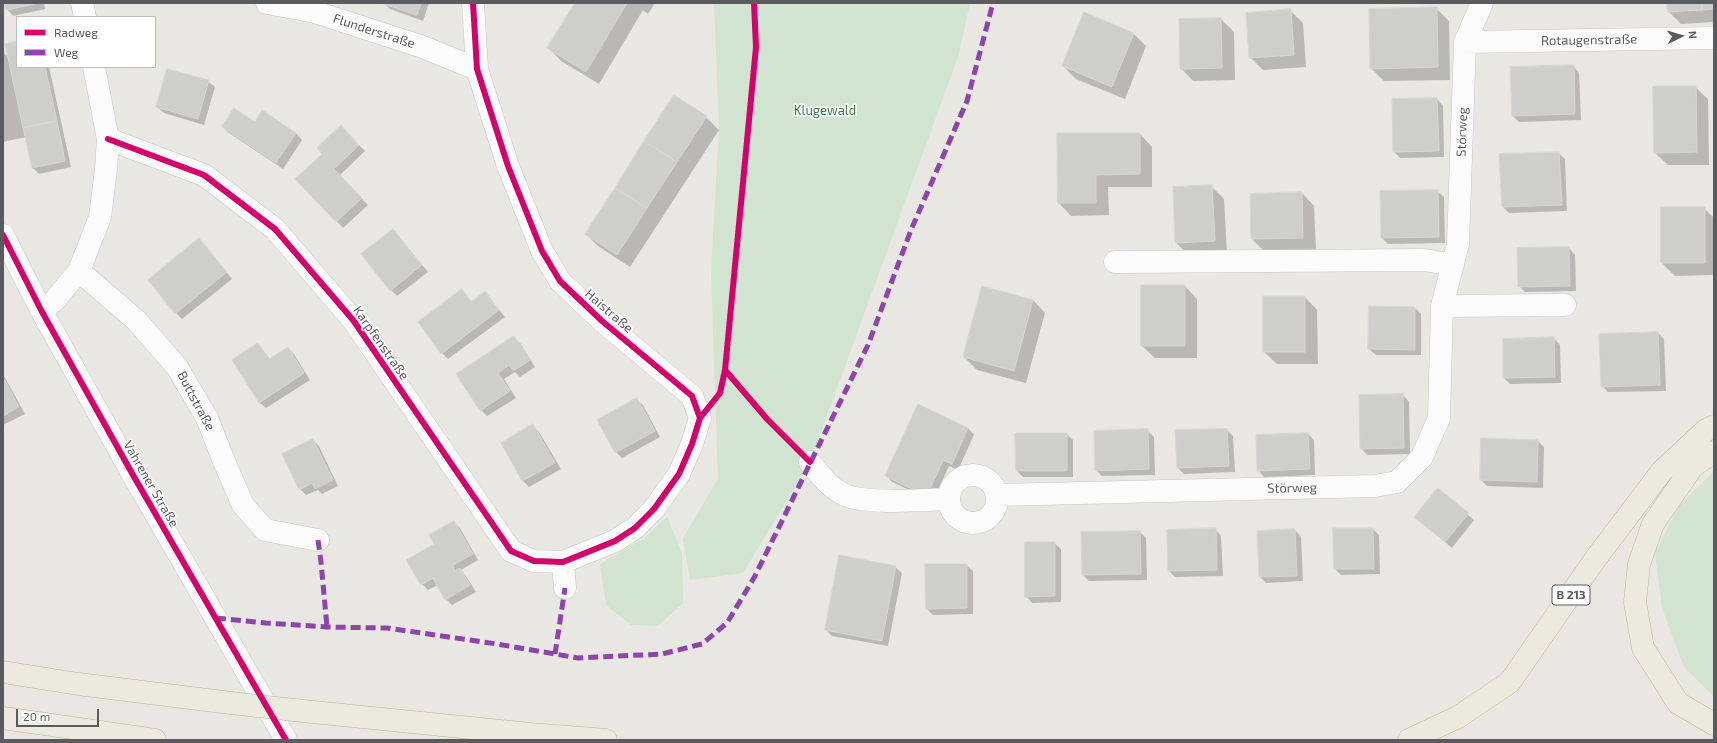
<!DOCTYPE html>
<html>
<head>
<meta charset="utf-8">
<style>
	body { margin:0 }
	#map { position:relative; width:1717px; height:743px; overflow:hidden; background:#e8e7e2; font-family:"Exo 2",sans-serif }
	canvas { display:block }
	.frame { position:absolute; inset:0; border:4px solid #595b5f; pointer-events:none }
	.legend { position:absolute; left:16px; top:16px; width:140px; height:52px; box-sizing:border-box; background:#fff; border:1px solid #bdbdbf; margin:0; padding:5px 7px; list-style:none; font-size:12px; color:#595b5f }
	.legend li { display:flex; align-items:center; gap:8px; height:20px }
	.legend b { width:20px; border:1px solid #bdbdbf }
	.north { position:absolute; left:1661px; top:16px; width:40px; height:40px; -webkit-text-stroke:3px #fff; paint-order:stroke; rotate:85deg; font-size:11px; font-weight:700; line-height:16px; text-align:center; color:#595b5f }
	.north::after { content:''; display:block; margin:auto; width:14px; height:18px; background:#595b5f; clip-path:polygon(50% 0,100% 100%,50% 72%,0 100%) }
	.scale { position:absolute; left:16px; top:709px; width:83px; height:18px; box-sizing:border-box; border:2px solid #595b5f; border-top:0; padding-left:5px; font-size:12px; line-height:14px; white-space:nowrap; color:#595b5f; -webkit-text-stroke:3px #fff; paint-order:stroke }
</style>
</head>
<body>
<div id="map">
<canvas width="1717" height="743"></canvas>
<div class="frame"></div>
<ul class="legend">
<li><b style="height:5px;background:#d6006c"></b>Radweg</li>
<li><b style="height:5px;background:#8e44ad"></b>Weg</li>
</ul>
<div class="north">N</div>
<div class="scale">20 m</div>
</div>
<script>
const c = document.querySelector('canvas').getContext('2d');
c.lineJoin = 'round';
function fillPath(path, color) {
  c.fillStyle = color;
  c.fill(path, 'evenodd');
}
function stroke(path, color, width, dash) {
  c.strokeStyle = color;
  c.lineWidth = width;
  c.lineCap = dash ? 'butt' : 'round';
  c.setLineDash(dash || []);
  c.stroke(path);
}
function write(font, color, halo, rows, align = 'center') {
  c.font = font + ' "Exo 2",sans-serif';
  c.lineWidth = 3;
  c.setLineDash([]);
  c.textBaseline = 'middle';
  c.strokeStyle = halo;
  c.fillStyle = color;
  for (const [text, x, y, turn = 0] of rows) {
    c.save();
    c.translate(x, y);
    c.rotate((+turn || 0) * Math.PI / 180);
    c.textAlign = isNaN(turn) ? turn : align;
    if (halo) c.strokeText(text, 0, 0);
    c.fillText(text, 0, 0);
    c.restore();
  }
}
const green = new Path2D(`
	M714,3H970L958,57L810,462L743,573L690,580L683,538L718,479L711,272L719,128Z
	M1714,471V697L1684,667L1662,608L1655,553L1679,506Z
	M667,517L682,553L683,603L658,626L631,625L606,605L600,564L646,537Z`);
const shadow = new Path2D(`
	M5,3H44L45,9L13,16L7,9Z
	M384,3H429L423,21L390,9Z
	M576,3H655L648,14L643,10L599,84L561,61L549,48Z
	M1668,3H1714V22L1681,24L1669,12Z
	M1436,8L1449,21L1450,80L1384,81L1371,68Z
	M1290,10L1303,23L1306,67L1263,70L1250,57Z
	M1221,19L1234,32L1235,80L1193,81L1181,68Z
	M1133,33L1146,46L1125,99L1076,79L1063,66Z
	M17,42V67H49L71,167L39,174L33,168L26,137L3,142V52L8,57Z
	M1573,66L1579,73L1581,120L1519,122L1513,116Z
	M208,81L215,87L204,125L164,113L157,107Z
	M1695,87L1708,99L1709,165H1668L1655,153Z
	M1437,99L1443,106L1444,157L1400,158L1394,152Z
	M706,117L719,130L630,267L598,246L586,234Z
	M255,123L296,133L302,140L283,169L229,133L223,127Z
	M341,127L365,151L339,176L368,205L343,228L297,179L324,154Z
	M1140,134L1152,147V187H1108L1109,215L1071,216L1059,203Z
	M1559,153L1565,159L1567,211L1509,213L1503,207Z
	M1211,186L1224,199L1227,253L1189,255L1176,243Z
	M1437,191L1444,197L1445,243L1388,244L1382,238Z
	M1302,193L1314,206L1316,250L1265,252L1252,239Z
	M1704,208L1714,218V275L1675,276L1662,263Z
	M393,230L428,272L397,296L391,290Z
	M205,246L232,279L182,319L176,313Z
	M1569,248L1575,255L1576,291L1525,292L1519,286Z
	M1185,286L1197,299V358H1155L1142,346Z
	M462,290L472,302L485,293L505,317L448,359L442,353Z
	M1305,297L1317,310L1318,364H1277L1264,352Z
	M1033,300L1045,313L1026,383L977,370L964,357Z
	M1370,307L1415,308L1421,314V355H1376L1369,349Z
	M1658,333L1664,339L1666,391L1608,392L1602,386Z
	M514,337L520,343L535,367L520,377L515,372L504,379L516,398L487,416L481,410L458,374Z
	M1554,338L1560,345L1561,383L1510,384L1504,378Z
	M258,344L270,359L288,348L294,354L310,380L266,408L259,402Z
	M3,374L25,414L3,425Z
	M1403,395L1409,402L1410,454L1367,455L1361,448Z
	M636,399L643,405L660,437L622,458L616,452Z
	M918,405L968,428L974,435L958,470L949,466L933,501L892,482L886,476Z
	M533,426L539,432L561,469L529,487L523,481L502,443Z
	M1147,430L1154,437L1155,475L1102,476L1096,470Z
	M1227,430L1233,436L1235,472L1184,474L1178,468Z
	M1067,434L1073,440V477H1023L1017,471Z
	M1308,434L1314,440L1315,475L1264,477L1258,470Z
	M1482,439L1538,441L1544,447L1543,488L1487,486L1481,480Z
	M313,440L319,446L338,486L322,494L318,490L306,495L300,489Z
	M1438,489L1474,520L1452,548L1422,523Z
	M454,522L460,528L478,560L461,570L466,576L476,592L452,605L446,599L438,585L428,590L422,584L435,544Z
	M1215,529L1221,536L1223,576L1175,577L1169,571Z
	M1373,529L1379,535L1380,574L1341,575L1335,569Z
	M1295,530L1301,537L1303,581L1266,583L1260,577Z
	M1140,532L1146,538L1147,580L1089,581L1083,575Z
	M1054,543L1061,549V602L1032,603L1026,596Z
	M967,565L973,571V614L933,615L927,609Z
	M895,567L902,573L888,646L832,636L826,630Z`);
const building = new Path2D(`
	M4,3H39L6,10Z
	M382,3H421L417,15Z
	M575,3H627L586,72L547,48Z
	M1667,3H1702V10L1668,12Z
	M1702,3H1714V9L1702,10Z
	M1437,7L1438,67L1370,69L1369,9Z
	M1291,9L1294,55L1249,58L1246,13Z
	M1084,12L1134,33L1112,87L1062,66Z
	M1221,18L1222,68L1180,69L1179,19Z
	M17,41V67H45L57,121L23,128L5,44Z
	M1574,65L1575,114L1512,116L1510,67Z
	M167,69L209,80L198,119L156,107Z
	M1653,86H1696L1697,152L1654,153Z
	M674,95L707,116L677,162L644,141Z
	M1437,98L1439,151L1393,152L1392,99Z
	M234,108L255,122L262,110L296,133L276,163L222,127Z
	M57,121L65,161L32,168L23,128Z
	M341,125L359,145L334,169L362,198L336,222L295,179L322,154L317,148Z
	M1057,133H1140V174L1096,175V203H1058Z
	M644,141L677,162L647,208L615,188Z
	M1559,152L1562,205L1502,207L1499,154Z
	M1212,185L1215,241L1175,243L1173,187Z
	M615,188L647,208L617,255L585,234Z
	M1438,190L1439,237L1381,238L1380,191Z
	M1302,192L1303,238L1251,239L1250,194Z
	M1661,207H1705V263H1661Z
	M393,229L422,265L390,291L361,254Z
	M199,238L227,272L175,314L148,280Z
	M1569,247L1570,286L1518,287L1517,248Z
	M1141,285H1185V346H1141Z
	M982,286L1033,300L1014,371L963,357Z
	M462,289L471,302L485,291L499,310L441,354L418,322Z
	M1263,296H1305V352H1263Z
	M1369,306L1415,307V350L1368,349Z
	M1658,332L1660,385L1601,387L1599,334Z
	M514,336L530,360L513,371L509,365L498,373L510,391L480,411L456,374Z
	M1554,337L1555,377L1503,378V339Z
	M258,343L269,359L288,347L304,373L259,403L232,360Z
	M3,377L19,407L3,416Z
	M1403,394L1404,448L1360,449L1359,395Z
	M637,398L655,431L615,453L597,420Z
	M918,404L968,428L952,464L943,460L927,496L885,476Z
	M533,424L555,463L522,481L501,443Z
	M1148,429L1149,469L1095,471L1094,431Z
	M1227,429L1229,466L1177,468L1175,430Z
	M1015,433H1067V471H1016Z
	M1308,433L1310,469L1257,471L1256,435Z
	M1481,438L1538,440L1537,482L1480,480Z
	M313,439L333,480L315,489L312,483L299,490L282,454Z
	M1438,488L1469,513L1445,542L1414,517Z
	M454,521L473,554L453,565L455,571L460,568L470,585L445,600L433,578L421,585L406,560L434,544L429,535Z
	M1216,528L1217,570L1168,571L1167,530Z
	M1333,528H1373L1374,569H1334Z
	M1295,529L1297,576L1259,577L1257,531Z
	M1140,531L1141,574L1082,575L1081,532Z
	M1025,542H1055V596L1025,597Z
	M839,555L896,566L882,641L825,630Z
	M925,564H967V608L926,609Z`);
const minor = new Path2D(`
	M82,3L85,17
	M267,3L315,12L423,47L477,69
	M1465,42L1714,38
	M108,139L204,175L275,229L353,320L511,551L534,561L563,562L615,541L635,528L654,509L679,474L692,444L700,418L692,396L602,321L560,281L542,251L508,166L477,69L473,3
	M3,235L41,310L133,475L286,740
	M1115,262L1425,260L1453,265
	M79,271L136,320L177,367L207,418L223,459L243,505L265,530L318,540
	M1442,306L1565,305
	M41,310L54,301L79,271L100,217L106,170L108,139L94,67
	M810,462C820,475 829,487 843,494C863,505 924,500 948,499
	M949 499a24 24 0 1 1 48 0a24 24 0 1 1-48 0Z
	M997,495L1375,486L1397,482L1422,457L1439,418L1442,306L1458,244L1465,42L1482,3
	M563,562L565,588`);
const highway = new Path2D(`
	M1714,452L1693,466L1653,524L1639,564L1635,602L1643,648L1678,703L1714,724
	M3,672L78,684L231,703
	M303,711L530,734L606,740
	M3,718L155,740
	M1409,740L1458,717L1510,682L1596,558L1662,471L1706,430L1714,426`);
const highwayBridge = new Path2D(`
	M231,703L303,711`);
const quiet = new Path2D(`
	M318,540L321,562L327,627
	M216,618L266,623L327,627L387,628L497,644L578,658L662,654L702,644L727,623L755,576L868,345L911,230L967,101L993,3
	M555,654L565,588`);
const cycleway = new Path2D(`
	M108,139L204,175L275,229L353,320L511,551L534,561L563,562L615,541L635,528L654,509L679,474L692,444L700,418L692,396L602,321L560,281L542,251L508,166L477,69L473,3
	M3,235L41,310L133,475L286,740
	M725,370L767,419L810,462
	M700,418L720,393L725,370L756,47L754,3`);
const shields = [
	[1571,595,38]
];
const shieldNames = [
	["B 213",1571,595]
];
const streetNames = [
	["Flunderstraße",374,31,18],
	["Rotaugenstraße",1589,40,-1],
	["Störweg",1462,132,-88],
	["Haistraße",609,311,41],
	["Karpfenstraße",381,343,55],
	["Buttstraße",196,401,62],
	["Vahrener Straße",151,484,60],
	["Störweg",1292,488,-1]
];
const parkNames = [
	["Klugewald",825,111]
];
fillPath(green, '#d1e3d1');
fillPath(shadow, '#0003');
fillPath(building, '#cececb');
stroke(building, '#d6d6d2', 1);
stroke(minor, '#c5c5c4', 23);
stroke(highway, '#bab395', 23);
stroke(minor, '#fcfbfb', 22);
stroke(highway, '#ebeadf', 22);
stroke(highwayBridge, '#bab395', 23, []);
stroke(highwayBridge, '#ebeadf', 22);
stroke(quiet, '#8e44ad', 5, [10, 5]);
stroke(cycleway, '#d6006c', 6);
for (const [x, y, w] of shields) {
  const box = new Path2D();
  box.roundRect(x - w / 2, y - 10, w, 20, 3);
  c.fillStyle = '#fff';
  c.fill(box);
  stroke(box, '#595b5f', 1);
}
write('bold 12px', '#595b5f', null, shieldNames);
write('13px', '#595b5f', '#fff', streetNames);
write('13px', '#3d7a47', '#fff', parkNames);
</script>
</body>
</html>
